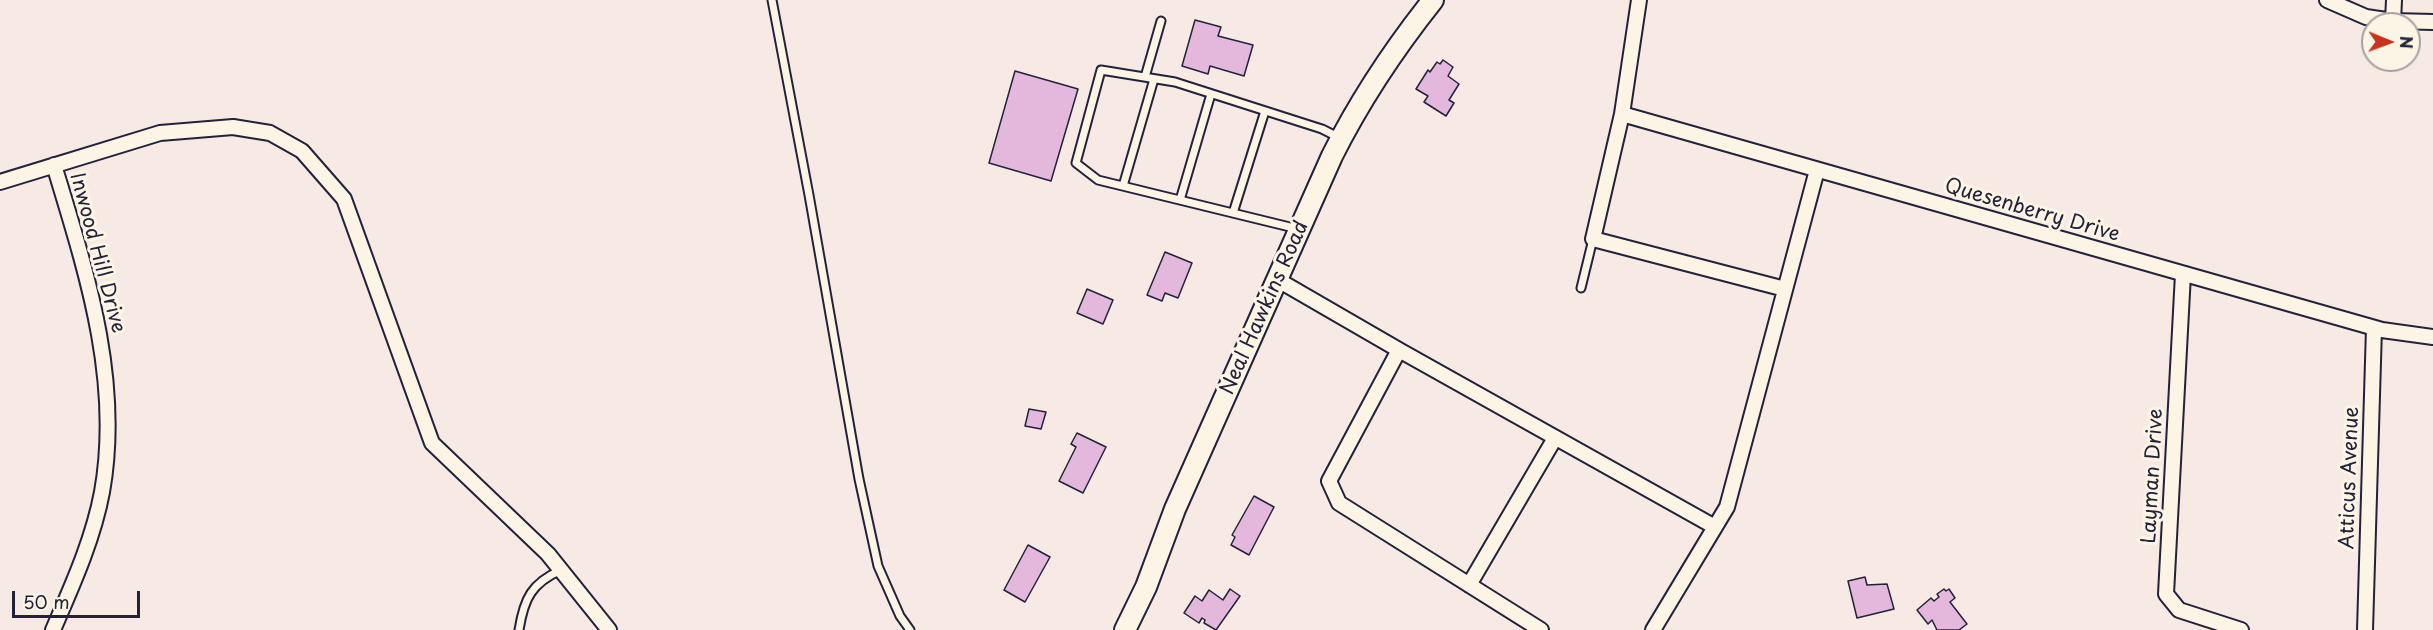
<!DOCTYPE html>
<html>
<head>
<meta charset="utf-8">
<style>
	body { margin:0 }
	#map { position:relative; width:2433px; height:630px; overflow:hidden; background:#f7e9e3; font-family:"Playpen Sans",sans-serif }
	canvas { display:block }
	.north { position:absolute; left:2361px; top:12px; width:60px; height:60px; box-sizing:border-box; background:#fcf5e5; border:2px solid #a5a1a1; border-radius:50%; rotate:91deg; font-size:16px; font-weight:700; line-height:24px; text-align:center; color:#22223b }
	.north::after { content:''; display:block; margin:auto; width:21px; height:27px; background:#c8321e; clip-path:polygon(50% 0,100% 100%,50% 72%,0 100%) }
	.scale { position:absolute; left:12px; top:591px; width:128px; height:27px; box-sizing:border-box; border:3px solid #22223b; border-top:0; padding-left:8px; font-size:18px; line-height:21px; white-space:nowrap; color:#22223b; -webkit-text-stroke:4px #fcf5e5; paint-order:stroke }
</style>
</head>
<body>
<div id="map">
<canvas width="2433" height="630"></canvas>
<div class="north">N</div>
<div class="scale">50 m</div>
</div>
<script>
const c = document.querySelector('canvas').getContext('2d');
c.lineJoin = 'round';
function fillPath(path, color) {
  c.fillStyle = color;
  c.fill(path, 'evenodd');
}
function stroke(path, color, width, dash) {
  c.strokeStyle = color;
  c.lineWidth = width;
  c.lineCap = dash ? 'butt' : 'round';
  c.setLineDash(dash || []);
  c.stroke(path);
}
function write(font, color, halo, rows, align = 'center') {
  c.font = font + ' "Playpen Sans",sans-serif';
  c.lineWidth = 6;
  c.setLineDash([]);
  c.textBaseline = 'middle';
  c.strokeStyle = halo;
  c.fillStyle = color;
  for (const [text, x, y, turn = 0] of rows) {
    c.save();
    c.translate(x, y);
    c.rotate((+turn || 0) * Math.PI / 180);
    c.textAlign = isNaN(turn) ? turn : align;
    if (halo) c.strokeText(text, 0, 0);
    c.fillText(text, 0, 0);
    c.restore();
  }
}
const building = new Path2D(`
	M1195,20L1221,27L1218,36L1253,45L1244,76L1210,66L1208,74L1182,66Z
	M1443,60L1453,67L1448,76L1459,84L1449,100L1454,103L1446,116L1424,102L1428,96L1416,89L1428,70L1430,72L1437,62L1440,64Z
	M1015,71L1078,89L1051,181L989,163Z
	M1165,252L1192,263L1178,298L1165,293L1162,301L1147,295Z
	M1087,289L1113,300L1103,324L1077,313Z
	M1029,409L1046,412L1041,429L1025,426Z
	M1077,433L1106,447L1083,493L1059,481L1076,447L1071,444Z
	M1254,496L1274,507L1249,555L1231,545L1235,537L1232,535Z
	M1028,545L1050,557L1025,602L1004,590Z
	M1865,577L1867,585L1887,584L1894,609L1857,618L1848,581Z
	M1230,589L1240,596L1216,630L1204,623L1205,620L1202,618L1199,623L1184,613L1195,596L1202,601L1209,590L1223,600Z
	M1944,589L1946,591L1949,589L1955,598L1950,602L1967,624L1959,630H1937L1932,620L1928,624L1917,610L1931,598L1934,601L1939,597L1937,594Z`);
const lane = new Path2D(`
	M772,0L809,195L859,479L878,566L900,616L910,630
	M1145,77L1161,21
	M1123,186L1154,79
	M1180,200L1211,94
	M1233,213L1265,111
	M1298,229L1098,180L1076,163L1101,70L1175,82L1322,129L1338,137
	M1581,288L1593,239
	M519,630C524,598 532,583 561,570`);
const street = new Path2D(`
	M1639,0L1622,114L1593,239L1785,289
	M2327,0L2366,17L2393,21L2433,22
	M2393,21L2394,0
	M1622,114L2382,330L2433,337
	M0,182L160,133L233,127L270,133L302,151L344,199L432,443L548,554L609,630
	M2183,274L2166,594L2179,610L2241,630
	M1278,280L1399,350L1329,481L1339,503L1541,630
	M1399,350L1715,527
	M1469,585L1555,438
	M53,630C72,586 93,540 102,492C122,380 86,271 54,165
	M1653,630L1727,507L1817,170
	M2365,630L2374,328`);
const secondary = new Path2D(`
	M1125,630L1146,587L1175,509L1332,156C1360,100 1394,49 1433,0`);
const streetNames = [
	["Quesenberry Drive",2032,211,16],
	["Inwood Hill Drive",97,253,75],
	["Neal Hawkins Road",1265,308,-66],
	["Layman Drive",2153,476,-87],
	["Atticus Avenue",2350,478,-88]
];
fillPath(building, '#e4b7dc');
stroke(building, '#22223b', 1.5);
stroke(lane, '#22223b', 11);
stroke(street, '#22223b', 18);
stroke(secondary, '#22223b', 24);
stroke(lane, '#fcf5e5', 7);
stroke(street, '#fcf5e5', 14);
stroke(secondary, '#fcf5e5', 20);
write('20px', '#22223b', '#fcf5e5', streetNames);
</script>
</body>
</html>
